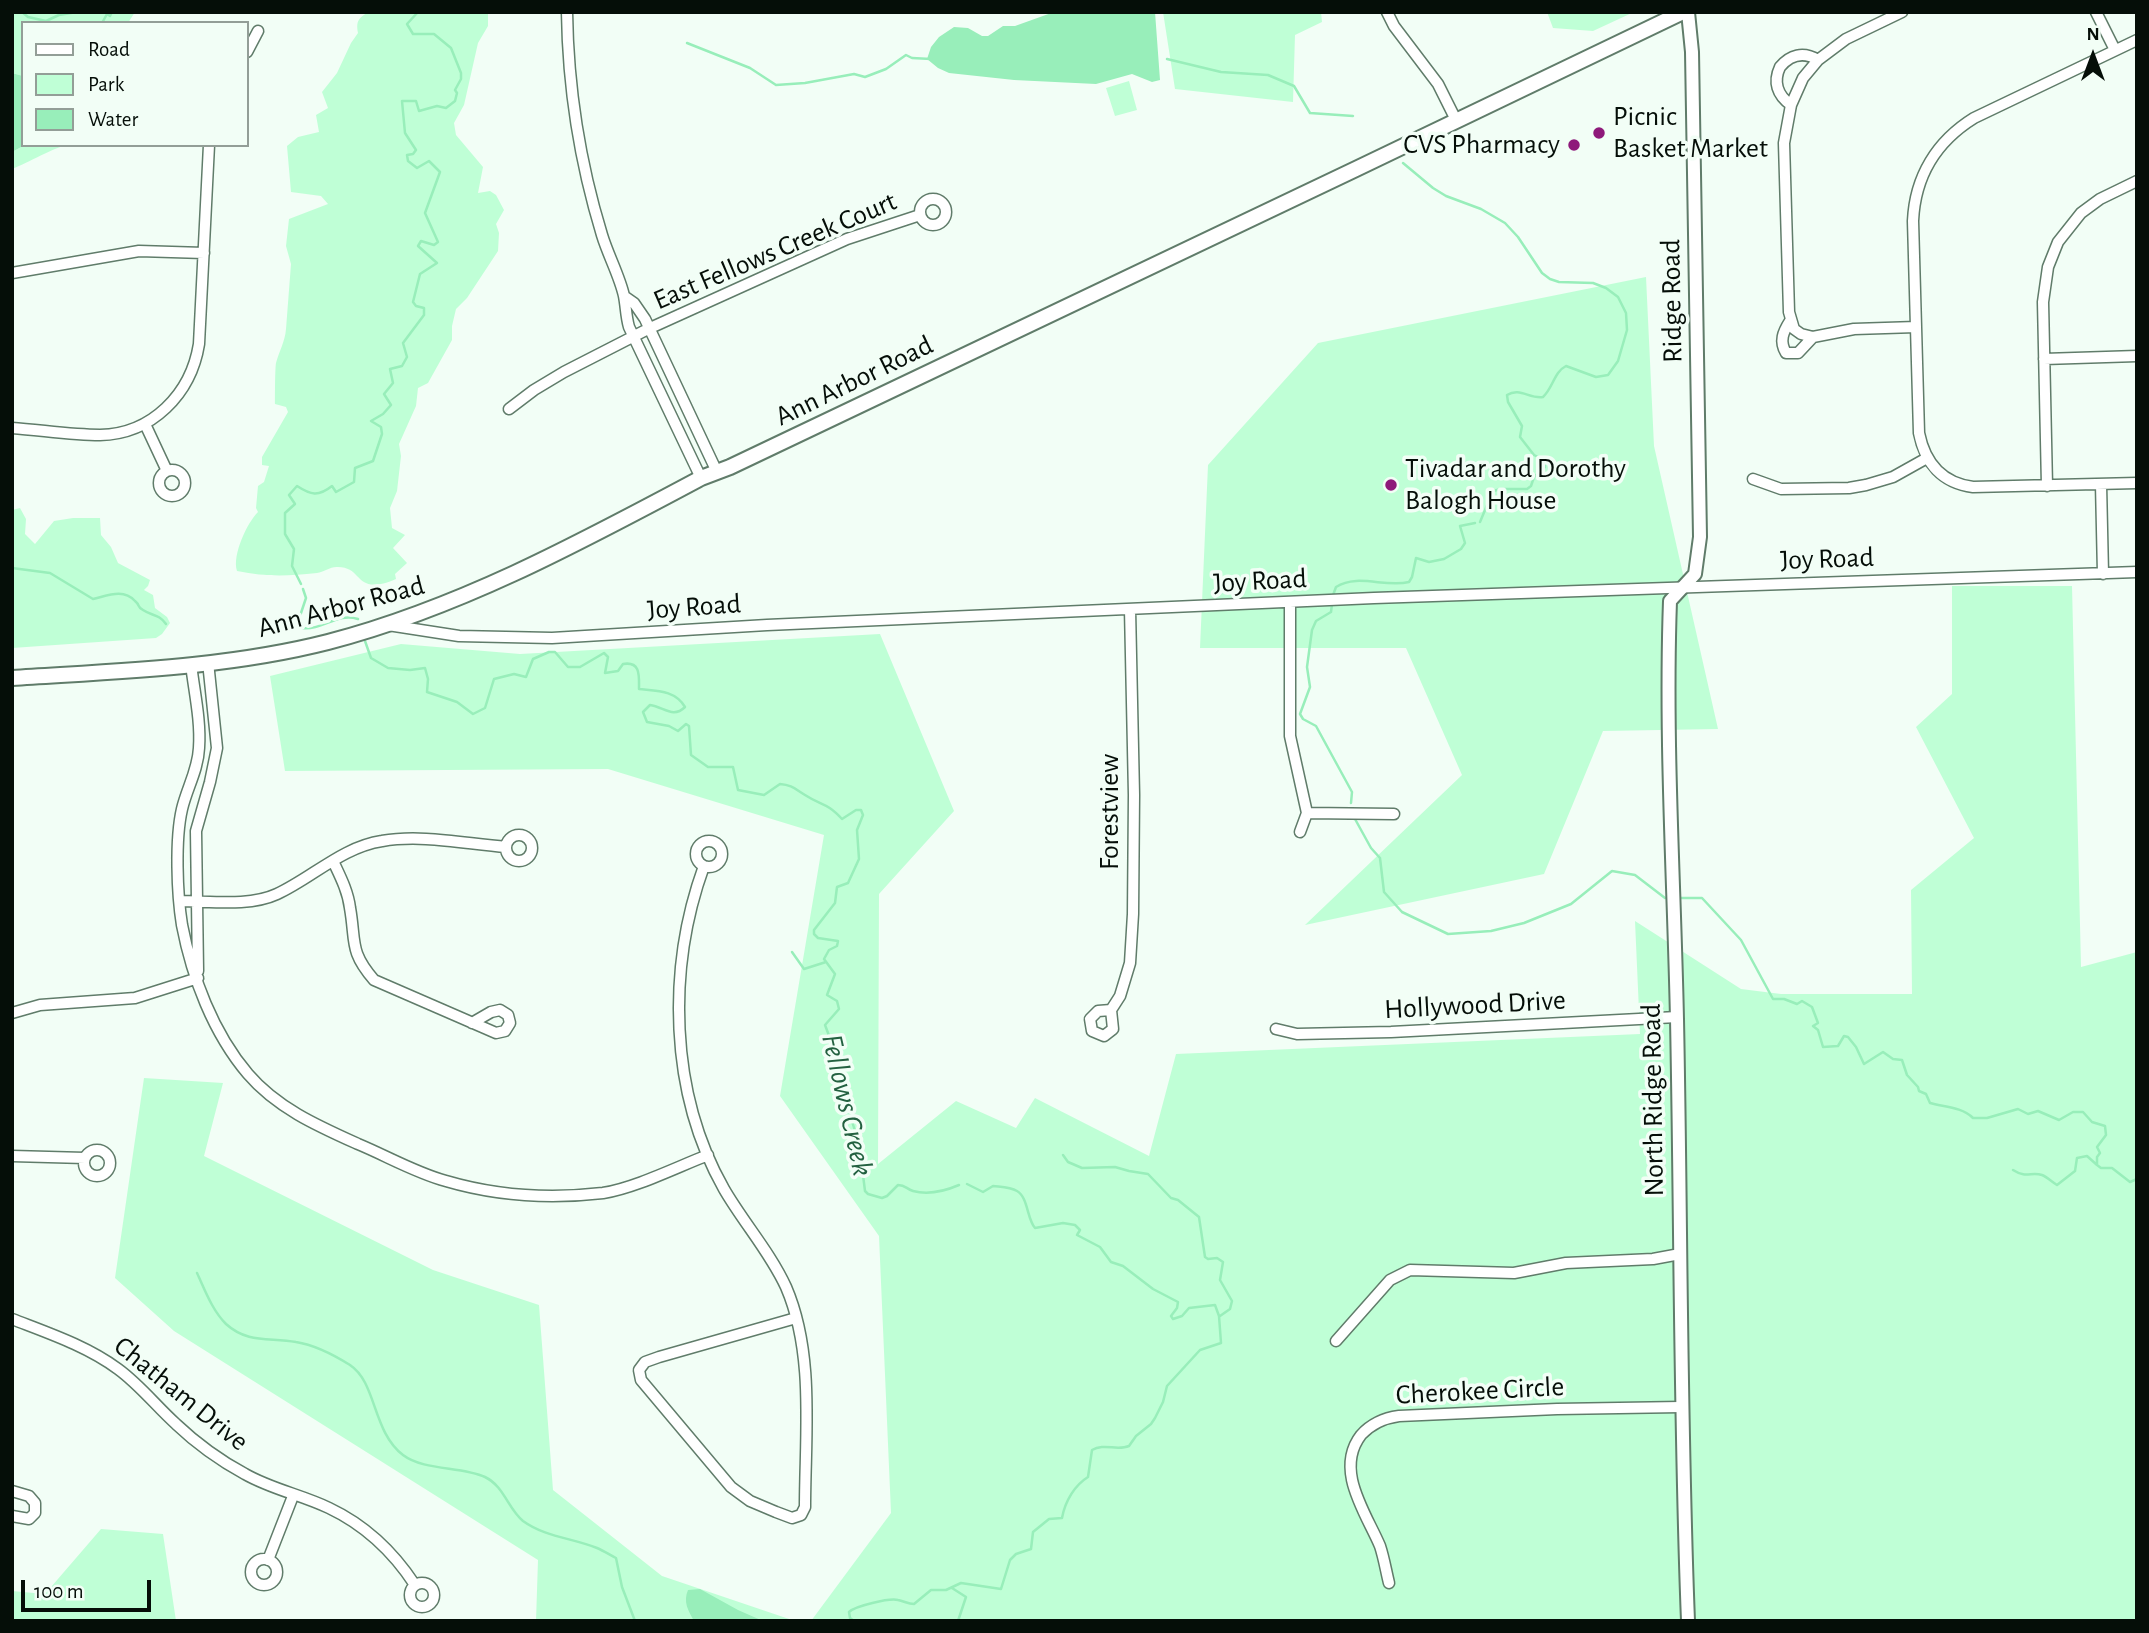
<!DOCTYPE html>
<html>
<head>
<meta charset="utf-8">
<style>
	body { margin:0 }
	#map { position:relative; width:2149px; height:1633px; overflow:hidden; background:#f2fef6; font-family:"Alegreya Sans",sans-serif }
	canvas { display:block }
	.frame { position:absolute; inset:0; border:14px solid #050e08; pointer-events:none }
	.legend { position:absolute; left:21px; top:21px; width:228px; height:126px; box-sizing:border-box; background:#f2fef6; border:2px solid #939e97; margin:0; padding:9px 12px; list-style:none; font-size:21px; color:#050e08 }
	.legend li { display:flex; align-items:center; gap:14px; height:35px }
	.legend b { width:35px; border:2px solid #939e97 }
	.north { position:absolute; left:2058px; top:21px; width:70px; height:70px; -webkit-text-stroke:5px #f2fef6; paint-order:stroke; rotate:0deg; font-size:19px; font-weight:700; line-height:28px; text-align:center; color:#050e08 }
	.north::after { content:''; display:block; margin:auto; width:24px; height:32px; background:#050e08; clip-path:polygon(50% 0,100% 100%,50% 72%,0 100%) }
	.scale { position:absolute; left:21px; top:1580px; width:130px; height:32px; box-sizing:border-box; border:4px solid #050e08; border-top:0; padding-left:9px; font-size:21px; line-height:24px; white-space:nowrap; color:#050e08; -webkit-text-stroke:5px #f2fef6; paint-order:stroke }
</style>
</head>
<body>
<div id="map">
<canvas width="2149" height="1633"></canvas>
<div class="frame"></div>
<ul class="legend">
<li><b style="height:9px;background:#fff"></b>Road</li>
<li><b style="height:19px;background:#bfffd6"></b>Park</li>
<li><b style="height:19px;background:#98eeba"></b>Water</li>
</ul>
<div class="north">N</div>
<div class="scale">100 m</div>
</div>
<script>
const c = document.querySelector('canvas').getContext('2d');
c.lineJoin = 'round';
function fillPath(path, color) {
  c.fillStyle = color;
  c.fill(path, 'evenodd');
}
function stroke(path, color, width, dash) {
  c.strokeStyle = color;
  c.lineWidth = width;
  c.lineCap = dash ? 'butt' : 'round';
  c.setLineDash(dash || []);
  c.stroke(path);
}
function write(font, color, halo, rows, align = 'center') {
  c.font = font + ' "Alegreya Sans",sans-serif';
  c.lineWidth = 7;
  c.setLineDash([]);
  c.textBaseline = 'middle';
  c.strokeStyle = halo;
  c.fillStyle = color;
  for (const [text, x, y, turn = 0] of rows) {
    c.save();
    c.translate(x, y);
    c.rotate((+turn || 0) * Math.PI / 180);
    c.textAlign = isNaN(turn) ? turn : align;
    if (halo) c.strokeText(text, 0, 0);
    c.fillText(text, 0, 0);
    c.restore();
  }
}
const green = new Path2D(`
	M12,12H135L128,23H23V76L12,73Z
	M368,12H488V26L478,43L464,105L454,123L456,135L483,167L478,193L490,191L496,195L504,210L496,224L499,233L498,251L467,298L456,309L452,326V340L428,383L418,388L416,406L399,444L401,456L397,491L390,508L392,528L405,535L393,548L407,563L395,574L396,579C354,597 364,567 338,567C331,566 324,572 317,573C287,576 267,577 237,571C232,555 247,523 258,512L256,508L258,486L264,482L269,466L262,465V457L288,412L286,407L275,404C275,397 275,368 276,363C279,351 285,342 286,329L291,264L286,246L289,219L328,204L321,196L291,192L287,146L298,137L319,132L316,115L328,108L322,92L337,73L351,43L358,33C356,21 358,19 368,12Z
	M1163,12H1321L1322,22L1295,35L1293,102L1175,89Z
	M1547,12H1634L1593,31L1553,28Z
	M1129,81L1137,110L1115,116L1106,88Z
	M25,145H68C54,147 28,163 12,169V152Z
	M1646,277L1654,446L1718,729L1603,731L1544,874L1305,925L1462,775L1406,648H1200L1208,465L1318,343Z
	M20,508L26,519L25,534L35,544L54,521L73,518H100L101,535L111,547L118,563L150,580L148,586L144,590L153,595L155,608L167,617L170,623L162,634L156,638L12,648V510Z
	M1952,586H2072L2081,967L2137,952V1621H811L891,1513L879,1236L780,1096L824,835L608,769L285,771L270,676L401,644L520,654L880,634L954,811L879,894L878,1164L956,1101L1016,1128L1035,1098L1149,1156L1176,1054L1640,1034L1635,921L1741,989L1781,994H1912L1911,890L1974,838L1916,727L1952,694Z
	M144,1078L223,1083L204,1156L433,1270L539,1305L553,1490L662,1576L795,1621H536L538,1560L174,1331L115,1278Z
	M101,1529L163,1534L176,1621H12V1591L45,1594Z`);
const water = new Path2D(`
	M1054,12H1155L1160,80L1152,82L1132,74L1096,84L1014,80L949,73L938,68L927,59L931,47L939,37L954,27L968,28L982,36H988L1003,26H1015Z
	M12,73L23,76V145H25L12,152Z
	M700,1589L738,1610L763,1621H694C688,1610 683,1602 688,1590Z`);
const stream = new Path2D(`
	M22,12L28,17L46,21L59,15L77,12
	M102,23L107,14L110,16L112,12
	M687,43L750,68L776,85L805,83L854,74L865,77L886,69L906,55L912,58L931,59
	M1167,59L1221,72L1268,75L1294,86L1310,113L1353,116
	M1403,163L1433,188L1446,196L1481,209L1505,223L1518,237L1542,273L1550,279L1559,282L1593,283L1606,288L1618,297L1626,313L1627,330L1618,361L1608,375L1596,377L1566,366C1554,372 1553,388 1543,397C1529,399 1520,387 1507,395L1508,402L1522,426L1520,437L1534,455L1544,460L1545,467L1534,477L1531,486L1527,489H1501L1493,491L1480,522
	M12,568L50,573L93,599C107,596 123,588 135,601C141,606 136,606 143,610C152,616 159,614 166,624
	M301,584L292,566L294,549L285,534V513L295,504L289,495L297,486C311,495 318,497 332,486L336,492L354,482L355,468L373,461L382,434L381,427L371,421L383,414L391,405L384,394L393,383L390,369L402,366L407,357L403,343L424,315V308L416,306L413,302L420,274L437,263L418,246L421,241L434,245L438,242L425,213L440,172L429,161L417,168L408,161L407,155L413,154L416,150L405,133L402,101H416L419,111L437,106L446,108L455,101L457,93L455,90L461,79V73L451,48L434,34H413L407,24L418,12
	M303,589L306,598L298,622L301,628C323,631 337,612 358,619
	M1332,598L1336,587C1358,573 1385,588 1409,582L1412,577L1416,558L1429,562L1444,559L1461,549L1465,543L1460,526L1475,523
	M1332,604L1331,612L1316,621L1312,630L1307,667L1310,687L1300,714L1303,719L1316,726L1352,792L1351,803
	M365,641L371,658L388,668L410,670L425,668L428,679L427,692L457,702L473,714L485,708L494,679L514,674L526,677L533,659L549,652H555L568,667H580L604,653L608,657L605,673L618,671L623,664C641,661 639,676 639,689C657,691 675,690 685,707C673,719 664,707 650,705L643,712L647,722L669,726L678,731L686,724L689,726L691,755L708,767H733L738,790L764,795L780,784C792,785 795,789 805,795C822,806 826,802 842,819L856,810H861L863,815L857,830L859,859L848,883L837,887L835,903L814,930V934L818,938L838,941L837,946L829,950L824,959L835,974L827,995L837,1001L839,1009L825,1025L839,1062L845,1099L861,1150L859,1165L863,1175L865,1191L868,1194L882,1198L887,1196L898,1185C906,1185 906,1189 913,1191C928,1195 945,1191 959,1185
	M1355,819L1371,848L1380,858L1384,892L1402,912L1448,934L1491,931L1524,923L1571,904L1612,871L1635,875L1665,898
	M1681,898H1702L1741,940L1773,999H1784L1797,1004L1802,1001L1812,1007L1818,1023L1813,1026L1818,1030L1823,1047L1838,1046L1844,1036L1848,1037L1856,1047L1864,1064L1883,1052L1893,1059L1902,1060L1907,1075L1918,1087L1919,1091L1926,1094L1930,1103C1944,1107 1962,1107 1973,1118H1987L2018,1109L2028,1114L2038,1111L2059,1120L2073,1112H2083L2092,1122L2105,1126L2106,1135L2097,1147L2100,1153L2097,1157V1165
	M792,952L804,969L826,962
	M1063,1155L1068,1162L1082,1168L1115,1167L1129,1171L1148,1174L1171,1198L1178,1200L1199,1217L1205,1257L1208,1259L1217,1258L1223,1262L1220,1280L1232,1301L1230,1309L1220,1316
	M2097,1165L2101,1168H2112L2130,1182L2137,1179
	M2013,1170C2027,1179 2031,1171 2042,1175C2047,1177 2052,1182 2057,1185L2075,1171L2077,1158L2087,1156L2097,1165
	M197,1273C205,1290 212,1310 226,1324C248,1344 270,1337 296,1342C315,1345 334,1355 350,1365C377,1383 372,1431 403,1455C424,1471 462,1466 485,1477C504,1486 508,1509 523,1521C545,1537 572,1538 597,1548C604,1551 610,1555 616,1558L622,1587L635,1621
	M952,1588L966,1597L958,1621
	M854,1621L850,1618L849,1612C855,1606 889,1598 898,1600C904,1601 908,1604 914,1604L931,1590H946L961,1583L1001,1589L1010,1560L1016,1554L1031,1549L1033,1532L1049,1519L1062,1518C1065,1501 1075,1485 1088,1477L1092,1450C1104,1443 1117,1451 1129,1446L1136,1436L1151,1424L1155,1418L1163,1402L1167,1386L1200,1350L1221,1343L1219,1316L1215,1305L1189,1308L1182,1316L1173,1319L1171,1316L1177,1308L1178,1302L1153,1289L1123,1266L1111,1262L1100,1247L1077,1235L1080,1230L1075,1225L1063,1223L1035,1228C1027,1219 1028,1197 1017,1191C1010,1187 1000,1187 993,1186L983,1192L967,1184`);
const minor = new Path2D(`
	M567,12C568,87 580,163 602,235C608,255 620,277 624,296C626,306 626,317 629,327L701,478
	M1387,12L1394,26L1438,84L1457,122
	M1902,12L1846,39L1818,60L1803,78L1791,105L1784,143L1789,312L1794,329L1801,334L1813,337L1854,329L1916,327
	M2096,12L2115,50
	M2137,40L1974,118C1937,141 1915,176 1913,221L1919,433C1925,463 1942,483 1973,487L2137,483
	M247,52L258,31
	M1791,105C1777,95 1773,82 1780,67C1790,55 1803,51 1818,60
	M920 212a13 13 0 1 1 26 0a13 13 0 1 1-26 0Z
	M12,273L139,251L204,253
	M624,296L634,303L645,319L717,472
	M1790,321C1783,332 1779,341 1786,353H1798L1813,337
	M2044,359L2137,356
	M509,409L534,390L564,372L648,329L847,239L920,215
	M145,424L167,471
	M12,428C41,430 71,435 100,435C152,434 191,394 199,344L209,145
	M159 483a13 13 0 1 1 26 0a13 13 0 1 1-26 0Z
	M1753,479L1781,489L1849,488L1866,485L1893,477L1927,458
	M2101,484L2103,574
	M2047,486L2043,302L2048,267L2058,242L2081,213L2100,199L2137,181
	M1290,603V736L1307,813L1394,814
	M388,625L459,636L552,638L767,625L1374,598L2137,572
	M191,664C194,691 201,720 199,748C198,770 187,788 182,809C175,839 177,894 182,925C192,977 213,1033 248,1074C277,1108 318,1126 358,1144C387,1156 416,1173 446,1181C497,1196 551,1199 603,1193C635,1188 677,1167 708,1155
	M1300,832L1307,813
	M506 848a13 13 0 1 1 26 0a13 13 0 1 1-26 0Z
	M696 854a13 13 0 1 1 26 0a13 13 0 1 1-26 0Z
	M333,861C340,876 348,891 350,908C356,942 349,951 374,980L496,1033L505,1031L510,1023L508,1015L500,1010L491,1012L472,1023
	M704,866C667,968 669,1092 724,1189C743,1222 770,1252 786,1287C815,1354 805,1436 805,1507L801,1515L792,1518L776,1512L750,1501L731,1487L641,1380L639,1370L645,1362L659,1357L796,1318
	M180,901C210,901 249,907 277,894C312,878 342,847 382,841C422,834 466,844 506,847
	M198,971L196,831L210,782L217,748L208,662
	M1111,1010L1098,1011L1090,1019L1092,1031L1104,1036L1113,1029L1111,1010L1120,996L1130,963L1133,914L1134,795L1130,609
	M12,1013L40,1005L135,998L198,978
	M1276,1029L1297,1034L1391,1032L1677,1017
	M84 1163a13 13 0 1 1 26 0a13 13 0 1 1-26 0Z
	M12,1156L85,1158
	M12,1319C48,1333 87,1346 118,1369C140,1385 156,1406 176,1424C196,1443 221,1461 245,1474C271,1489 302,1495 329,1508C365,1525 394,1553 415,1585
	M1336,1341L1390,1280L1410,1270L1514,1273L1566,1263L1653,1259L1680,1254
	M12,1491L29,1496L35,1503V1513L29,1519L12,1516
	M251 1572a13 13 0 1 1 26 0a13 13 0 1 1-26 0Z
	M268,1560L293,1496
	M410 1595a12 12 0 1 1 24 0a12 12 0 1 1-24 0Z
	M1389,1583C1386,1571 1384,1558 1380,1546C1366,1513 1334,1470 1361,1435C1371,1424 1384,1418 1399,1416L1557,1409L1681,1407`);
const tertiary = new Path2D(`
	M1688,1621C1680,1420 1681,1219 1677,1019C1674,879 1665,740 1670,601L1695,574L1700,537L1692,52L1688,12`);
const secondary = new Path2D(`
	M12,678C117,671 226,668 328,642C459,608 581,542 701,478L730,467C1047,316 1366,165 1683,12`);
const markers = [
	[1599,133,7,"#8e197a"],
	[1574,145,7,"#8e197a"],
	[1391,485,7,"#8e197a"]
];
const poiNames = [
	["Picnic",1613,117],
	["Basket Market",1613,149],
	["CVS Pharmacy",1560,145,"right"],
	["Tivadar and Dorothy",1405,469],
	["Balogh House",1405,501]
];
const streetNames = [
	["East Fellows Creek Court",775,251,-23],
	["Ridge Road",1672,301,-91],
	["Ann Arbor Road",854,381,-26],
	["Joy Road",1827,559,-2],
	["Joy Road",1260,581,-3],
	["Ann Arbor Road",341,607,-15],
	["Joy Road",694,607,-4],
	["Forestview",1110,812,-90],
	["Hollywood Drive",1475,1005,-3],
	["North Ridge Road",1653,1100,-91],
	["Cherokee Circle",1480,1391,-3],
	["Chatham Drive",181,1394,39]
];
const waterNames = [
	["Fellows Creek",847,1105,77]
];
fillPath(green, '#bfffd6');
fillPath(water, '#98eeba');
stroke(stream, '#98eeba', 2.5);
stroke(minor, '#607c6a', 13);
stroke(tertiary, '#607c6a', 16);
stroke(secondary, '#607c6a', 18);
stroke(minor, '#fff', 10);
stroke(tertiary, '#fff', 12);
stroke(secondary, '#fff', 14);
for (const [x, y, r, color] of markers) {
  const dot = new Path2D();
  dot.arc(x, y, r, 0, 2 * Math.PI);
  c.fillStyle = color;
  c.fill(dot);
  stroke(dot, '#f2fef6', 2.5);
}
write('28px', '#050e08', '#f2fef6', poiNames, 'left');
write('28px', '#050e08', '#f2fef6', streetNames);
write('italic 30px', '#236140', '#f2fef6', waterNames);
</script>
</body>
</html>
